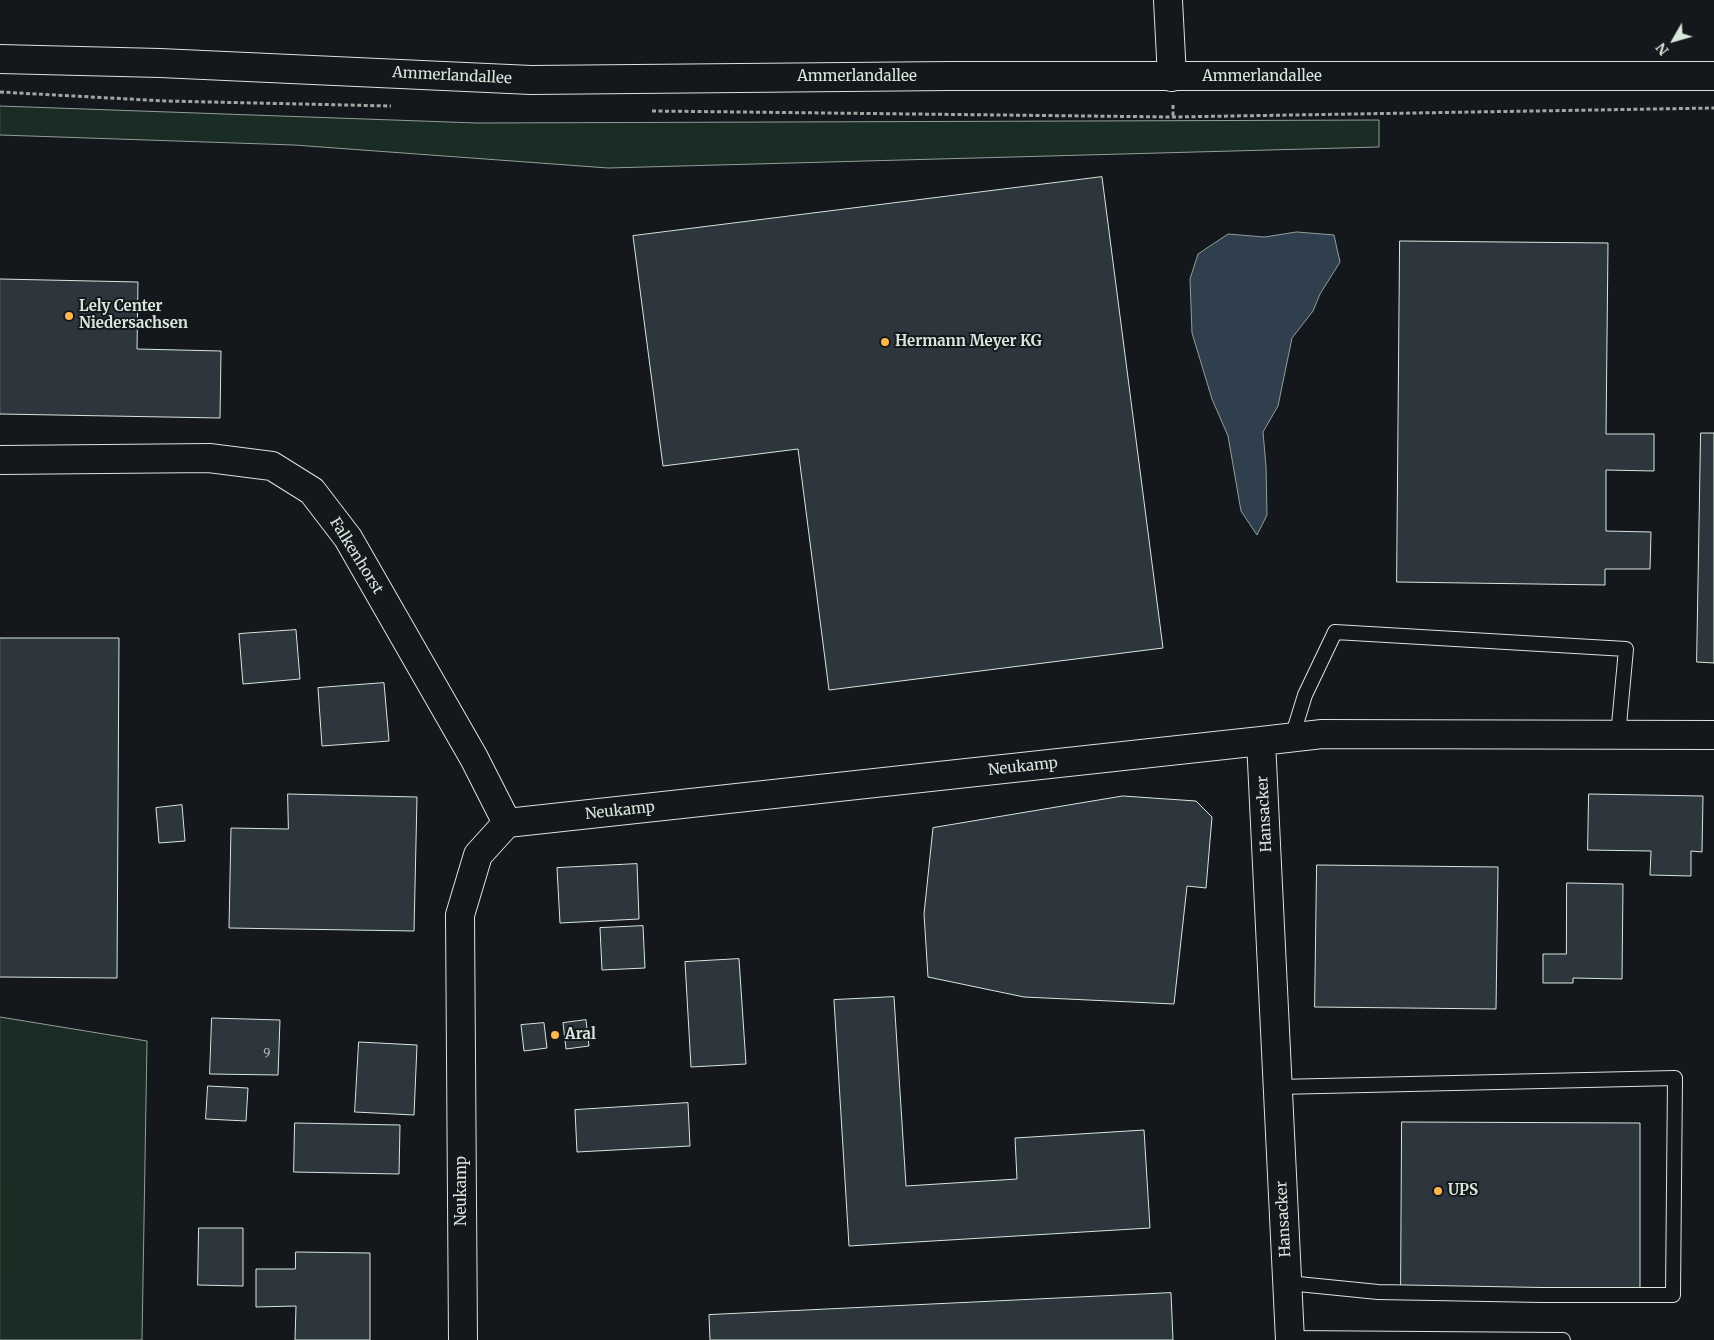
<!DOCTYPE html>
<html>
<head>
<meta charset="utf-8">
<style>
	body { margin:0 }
	#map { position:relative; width:1714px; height:1340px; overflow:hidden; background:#14181c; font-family:Merriweather,serif }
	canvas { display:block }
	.north { position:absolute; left:1649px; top:15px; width:50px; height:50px; -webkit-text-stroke:4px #14181c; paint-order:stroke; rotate:232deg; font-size:14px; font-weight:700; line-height:20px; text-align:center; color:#d8e6dc }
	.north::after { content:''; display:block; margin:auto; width:18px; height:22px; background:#d8e6dc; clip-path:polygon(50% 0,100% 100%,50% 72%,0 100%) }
</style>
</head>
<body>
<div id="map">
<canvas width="1714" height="1340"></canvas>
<div class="north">N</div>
</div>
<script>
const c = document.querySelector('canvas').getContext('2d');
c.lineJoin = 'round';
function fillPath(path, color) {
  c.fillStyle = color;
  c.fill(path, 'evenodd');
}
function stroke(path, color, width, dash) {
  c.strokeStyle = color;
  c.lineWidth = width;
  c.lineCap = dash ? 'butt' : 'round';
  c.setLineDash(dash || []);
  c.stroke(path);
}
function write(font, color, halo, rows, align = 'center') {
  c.font = font + ' Merriweather,serif';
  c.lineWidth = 4;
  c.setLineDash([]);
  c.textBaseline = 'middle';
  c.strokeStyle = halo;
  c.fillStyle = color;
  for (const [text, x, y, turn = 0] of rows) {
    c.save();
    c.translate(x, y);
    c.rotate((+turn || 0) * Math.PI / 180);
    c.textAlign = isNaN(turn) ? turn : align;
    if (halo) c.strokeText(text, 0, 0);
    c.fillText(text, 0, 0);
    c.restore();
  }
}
const green = new Path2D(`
	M0,106L477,123L1379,120V147L608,168L294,145L0,135Z
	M0,1017L147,1041L142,1340H0Z`);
const water = new Path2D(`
	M1297,232L1334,235L1340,262L1320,294L1313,311L1292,338L1278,406L1263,432L1266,466L1267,515L1257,535L1241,511L1228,436L1212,399L1192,333L1190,279L1198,254L1228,234L1264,237Z`);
const building = new Path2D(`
	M1102,177L1163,648L829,690L798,449L663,466L633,236Z
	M1400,241L1608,243L1606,434H1654V471L1606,470V531L1651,532L1650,569H1605V585L1397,582Z
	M0,279L138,282L137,349L221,351L220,418L0,414Z
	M1701,433H1714V663L1697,662Z
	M296,630L300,679L243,684L239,634Z
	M0,638H119L117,978L0,977Z
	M384,683L389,741L322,746L318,688Z
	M288,794L417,797L414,931L229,928L231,828L288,829Z
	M1589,794L1703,796L1702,852L1691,851V876L1650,875L1651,851L1588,850Z
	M1123,796L1196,801L1212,817L1206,888L1187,886L1174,1004L1024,997L928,977L924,914L933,828Z
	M182,805L185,841L159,843L156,808Z
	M637,864L639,919L560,923L557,868Z
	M1317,865L1498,867L1496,1009L1315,1007Z
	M1567,883L1623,884L1622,979L1573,978V983H1543V954H1566Z
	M643,926L645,968L602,970L600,928Z
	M739,959L746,1064L691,1067L685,962Z
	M894,997L906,1186L1017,1179L1015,1138L1144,1130L1150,1228L849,1246L834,1000Z
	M212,1018L280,1020L278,1075L210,1074Z
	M586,1020L589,1046L566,1049L563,1023Z
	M544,1023L547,1048L524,1051L521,1025Z
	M359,1042L417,1045L414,1115L355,1112Z
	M208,1086L248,1088L246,1121L206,1119Z
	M688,1103L690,1146L577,1152L575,1110Z
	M1402,1122L1640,1123V1288L1401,1287Z
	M295,1123L400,1125L399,1174L294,1172Z
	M199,1228H243V1286L198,1285Z
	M296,1252L370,1253V1340H295L296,1306L256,1307V1269H295Z
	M1171,1293L1173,1340H710L709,1315Z`);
const path = new Path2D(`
	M0,92L165,101L391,106
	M1173,105V117
	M652,111L1173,117L1714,108`);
const lane = new Path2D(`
	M1292,737L1305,695L1335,632L1626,649L1618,736
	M1277,1087L1675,1078L1673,1295H1542L1378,1292L1288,1283
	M1290,1338L1563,1340`);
const street = new Path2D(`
	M1168,0L1172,77
	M0,460L209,458L272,466L312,491L348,538L474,758L507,823
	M463,1340L460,915L478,855L507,823L1261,741
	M1290,1340L1261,741L1322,734L1714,735`);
const secondary = new Path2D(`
	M0,59L160,63L531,80L950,76H1714`);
const markers = [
	[69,316,5,"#ffb74d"],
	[885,342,5,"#ffb74d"],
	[555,1035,5,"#ffb74d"],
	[1438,1191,5,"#ffb74d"]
];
const numberNames = [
	["9",267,1054]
];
const streetNames = [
	["Ammerlandallee",452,76,3],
	["Ammerlandallee",857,77],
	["Ammerlandallee",1262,77],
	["Falkenhorst",356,556,58],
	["Neukamp",1023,767,-6],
	["Neukamp",620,811,-6],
	["Hansacker",1265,814,-93],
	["Neukamp",462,1191,-90],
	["Hansacker",1284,1219,-93]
];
const poiNames = [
	["Lely Center",79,307],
	["Niedersachsen",79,324],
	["Hermann Meyer KG",895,342],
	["Aral",565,1035],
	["UPS",1448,1191]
];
fillPath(green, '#1a2d24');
stroke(green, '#939e99', 1);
fillPath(water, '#2f3f4d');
stroke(water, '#939e99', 1);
fillPath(building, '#2c363c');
stroke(building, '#d8e6dc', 1);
stroke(lane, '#d8e6dc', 16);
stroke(street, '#d8e6dc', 30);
stroke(secondary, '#d8e6dc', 30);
stroke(path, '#9da8a2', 3, [4, 2.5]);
stroke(lane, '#14181c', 14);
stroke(street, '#14181c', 28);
stroke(secondary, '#14181c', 28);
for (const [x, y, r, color] of markers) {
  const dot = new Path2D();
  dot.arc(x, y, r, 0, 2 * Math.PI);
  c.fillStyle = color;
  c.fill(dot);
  stroke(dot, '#14181c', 2);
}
write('12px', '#adbab4', null, numberNames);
write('15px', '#d8e6dc', '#14181c', streetNames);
write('bold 15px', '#d8e6dc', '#14181c', poiNames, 'left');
</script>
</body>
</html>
